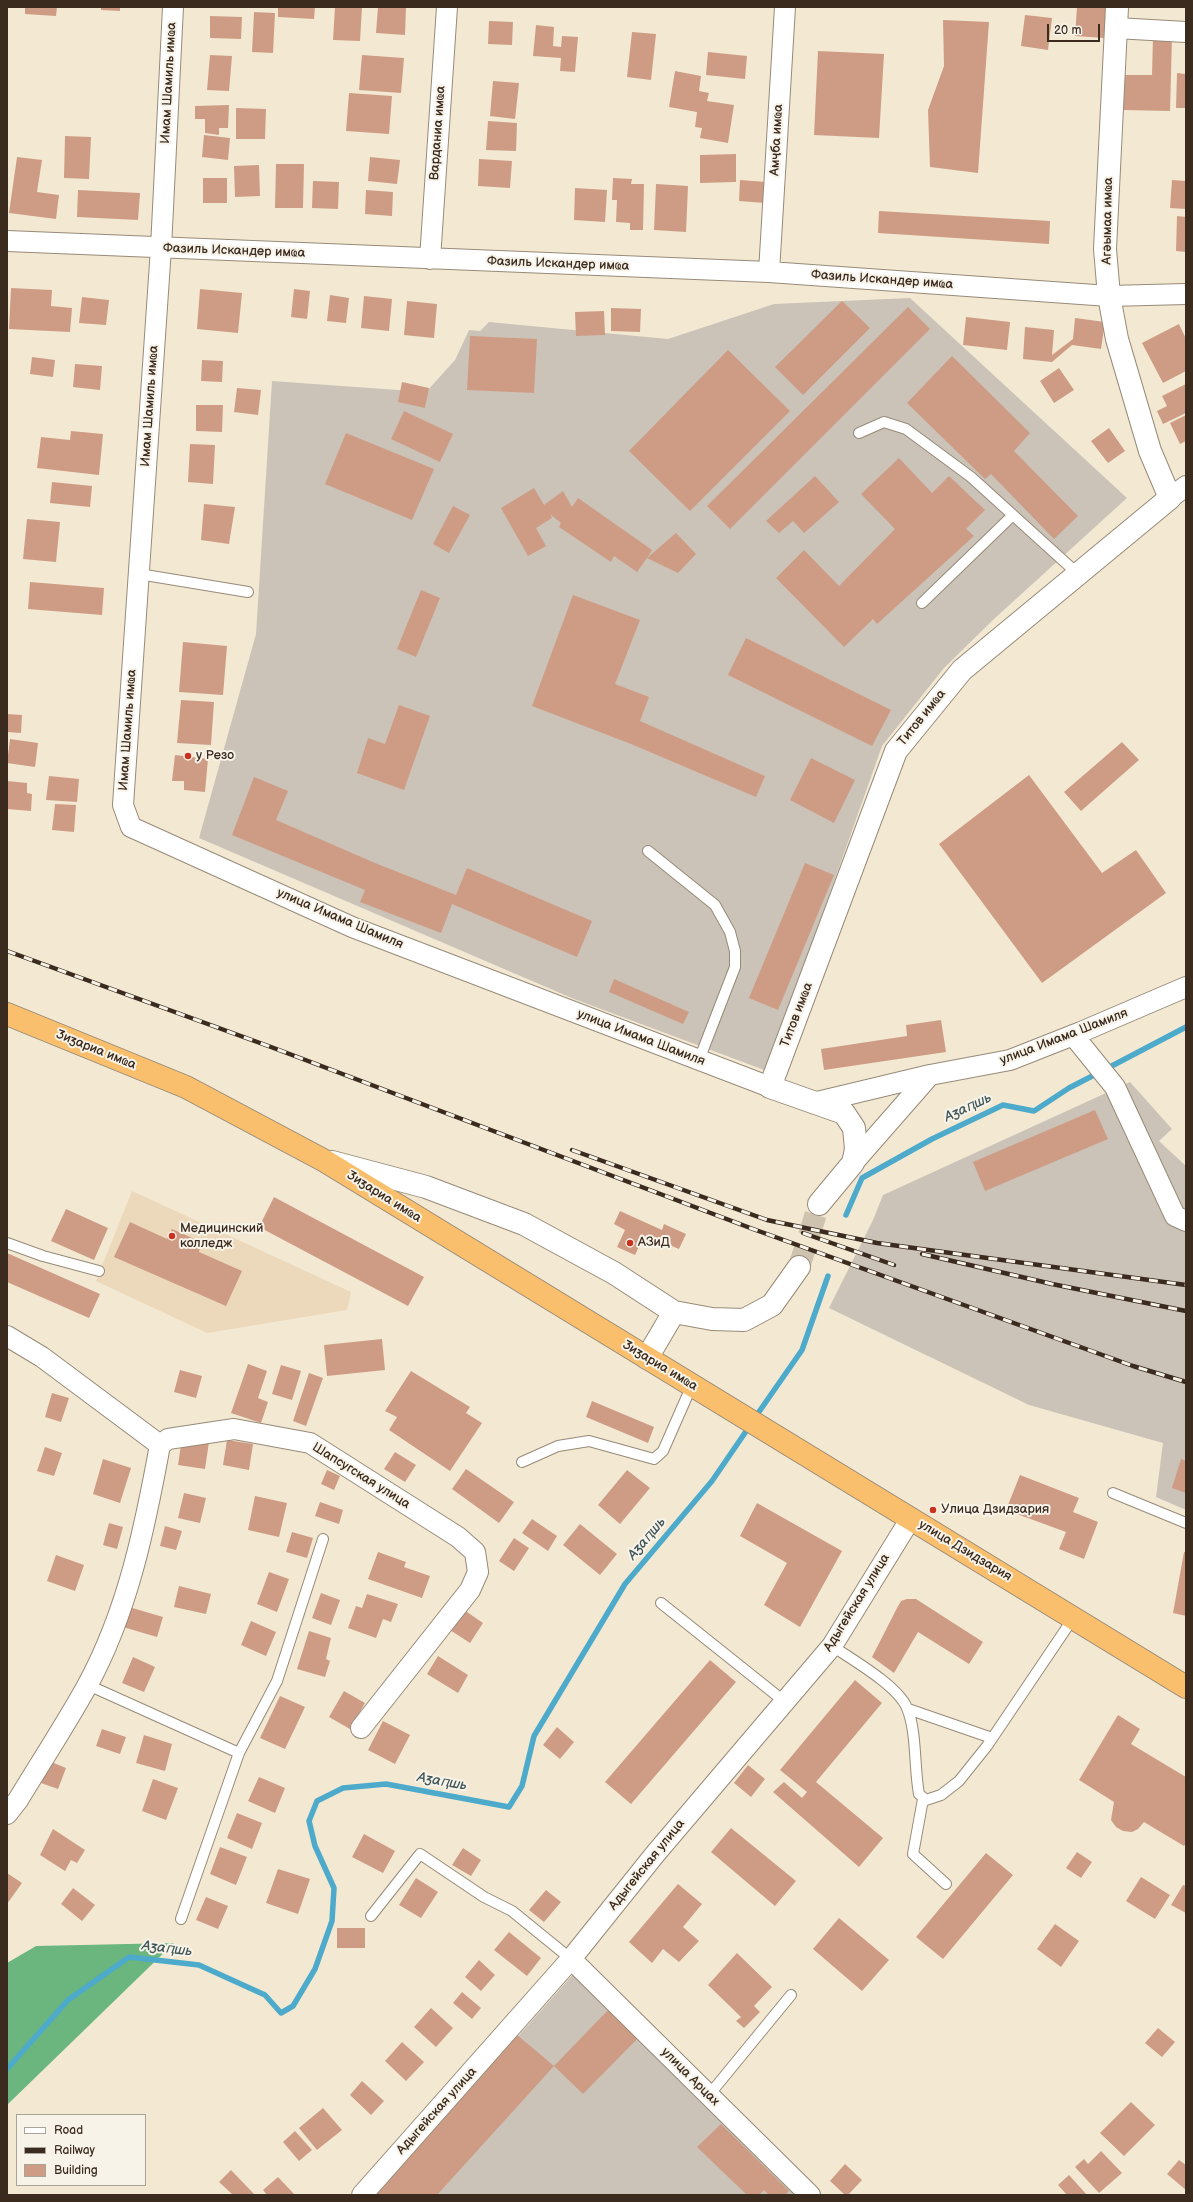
<!DOCTYPE html>
<html>
<head>
<meta charset="utf-8">
<style>
	body { margin:0 }
	#map { position:relative; width:1193px; height:2202px; overflow:hidden; background:#f3e9d3; font-family:"Balsamiq Sans",sans-serif }
	canvas { display:block }
	.frame { position:absolute; inset:0; border:8px solid #3b2a1e; pointer-events:none }
	.legend { position:absolute; left:16px; top:2114px; width:130px; height:72px; box-sizing:border-box; background:#f7f3e8; border:1px solid #aca397; margin:0; padding:5px 7px; list-style:none; font-size:12px; color:#3b2a1e }
	.legend li { display:flex; align-items:center; gap:8px; height:20px }
	.legend b { width:20px; border:1px solid #aca397 }
	.scale { position:absolute; left:1047px; top:24px; width:53px; height:18px; box-sizing:border-box; border:2px solid #3b2a1e; border-top:0; padding-left:5px; font-size:12px; line-height:14px; white-space:nowrap; color:#3b2a1e; -webkit-text-stroke:3px #f7f3e8; paint-order:stroke }
</style>
</head>
<body>
<div id="map">
<canvas width="1193" height="2202"></canvas>
<div class="frame"></div>
<ul class="legend">
<li><b style="height:5px;background:#fff"></b>Road</li>
<li><b style="height:5px;background:#3b2a1e"></b>Railway</li>
<li><b style="height:11px;background:#ce9c84"></b>Building</li>
</ul>
<div class="scale">20 m</div>
</div>
<script>
const c = document.querySelector('canvas').getContext('2d');
c.lineJoin = 'round';
function fillPath(path, color) {
  c.fillStyle = color;
  c.fill(path, 'evenodd');
}
function stroke(path, color, width, dash) {
  c.strokeStyle = color;
  c.lineWidth = width;
  c.lineCap = dash ? 'butt' : 'round';
  c.setLineDash(dash || []);
  c.stroke(path);
}
function write(font, color, halo, rows, align = 'center') {
  c.font = font + ' "Balsamiq Sans",sans-serif';
  c.lineWidth = 4;
  c.setLineDash([]);
  c.textBaseline = 'middle';
  c.strokeStyle = halo;
  c.fillStyle = color;
  for (const [text, x, y, turn = 0] of rows) {
    c.save();
    c.translate(x, y);
    c.rotate((+turn || 0) * Math.PI / 180);
    c.textAlign = isNaN(turn) ? turn : align;
    if (halo) c.strokeText(text, 0, 0);
    c.fillText(text, 0, 0);
    c.restore();
  }
}
const built = new Path2D(`
	M132,1191L351,1292L347,1310L207,1333L96,1281Z`);
const industrial = new Path2D(`
	M910,298L1127,498L994,619L944,668L882,746L767,1071L574,999L199,838L256,634L272,381L426,392L455,360L469,330L480,331L489,322L668,339L774,304Z
	M1130,1082L1172,1129L1159,1141L1186,1166V1510L1156,1497L1163,1443L1029,1405L829,1308L873,1220L883,1195Z
	M576,1971L800,2195H377Z`);
const forest = new Path2D(`
	M174,1943L7,2105V1963L36,1946Z`);
const stream = new Path2D(`
	M1106,1069L1186,1027
	M846,1215L862,1178L932,1139L1003,1105L1034,1111L1069,1088L1098,1073
	M754,1419L802,1350L828,1276
	M7,2069L68,2000L129,1957L199,1965L265,1995L281,2013L293,2006L315,1969L332,1921L334,1888L315,1846L309,1821L317,1801L343,1788L386,1784L509,1807L522,1786L534,1736L625,1584L712,1481L749,1427`);
const building = new Path2D(`
	M25,7H57L56,16L25,14Z
	M101,7H120V11L101,10Z
	M278,7H315L314,19L278,17Z
	M335,7H362L360,41L333,40Z
	M378,7H406L405,35L376,33Z
	M1077,7H1106L1104,38L1075,36Z
	M254,12L275,13L273,53L252,52Z
	M1025,15L1052,18L1048,50L1021,46Z
	M210,16L242,17L241,39L210,38Z
	M943,20L989,22L978,173L930,167L928,110L944,66Z
	M489,21L513,22L512,45L488,44Z
	M536,25L554,27L553,46L561,47L562,36L578,37L575,72L560,71L561,58L533,56Z
	M632,32L656,34L651,80L627,77Z
	M1153,37H1172L1170,111L1123,110L1124,75H1152Z
	M818,51L884,54L879,138L814,135Z
	M708,52L747,56L745,79L706,75Z
	M210,55L232,56L229,91L207,90Z
	M362,55L404,58L401,93L359,90Z
	M675,71L701,76L699,91L709,93L707,101L734,105L728,143L700,138L702,128L695,127L697,112L669,107Z
	M1177,73L1186,74V108H1176Z
	M493,81L519,83L515,119L490,116Z
	M349,93L392,96L389,134L346,131Z
	M229,105L228,128H219V135L205,133V119H195V106Z
	M236,108L266,109L265,139H236Z
	M488,121L517,123L516,151L486,150Z
	M204,135L230,138L228,160L202,157Z
	M65,136L91,137L89,179L64,178Z
	M736,154V182L700,183V155Z
	M17,157L42,160L37,192L59,195L56,219L9,213Z
	M370,157L400,160L397,184L368,181Z
	M479,159L512,161L510,188L478,186Z
	M276,164H304L303,208H275Z
	M259,165L260,196L235,197L234,166Z
	M203,178H227V203H203Z
	M613,178L632,179L631,184H644L643,230H630V223L616,222L617,200H612Z
	M740,180L766,182L765,203L739,201Z
	M1172,180L1186,181V209L1170,208Z
	M313,181L339,182L338,209L312,208Z
	M656,184L688,186L686,232L654,230Z
	M575,188L607,190L605,222L574,220Z
	M78,190L140,193L138,220L77,217Z
	M366,190L393,192L392,216L365,214Z
	M879,211L1050,221L1049,244L878,233Z
	M1177,216L1186,217V252L1176,251Z
	M11,288L52,290L51,306L72,308L70,332L9,329Z
	M200,289L242,293L238,333L197,329Z
	M294,289L310,291L307,319L291,317Z
	M330,295L349,298L346,323L327,321Z
	M364,296L392,299L389,331L361,328Z
	M82,297L109,300L106,325L79,323Z
	M407,301L437,304L434,338L404,335Z
	M842,301L870,328L803,395L775,367Z
	M908,307L930,329L730,529L707,506Z
	M611,308L641,309L640,332L611,331Z
	M604,311L605,335L576,336L575,312Z
	M966,317L1010,322L1007,350L963,345Z
	M1075,318L1105,322L1101,349L1072,345L1052,362L1023,359L1025,327L1054,330L1052,355L1073,339Z
	M1179,324L1186,339V371L1163,383L1142,343Z
	M470,336L537,339L534,393L467,390Z
	M728,350L790,411L690,511L629,451Z
	M952,356L1030,433L1014,451L1078,516L1054,539L991,474L985,479L907,403Z
	M32,357L55,360L53,377L30,374Z
	M202,360L223,361L222,382L201,381Z
	M75,364L102,366L100,390L73,387Z
	M1059,368L1074,390L1054,403L1040,381Z
	M402,382L429,388L425,408L398,402Z
	M1186,384V413L1163,424L1157,411L1167,406L1162,396Z
	M237,388L261,390L258,415L234,412Z
	M196,405H223L222,432L196,431Z
	M404,411L453,434L440,462L391,439Z
	M1186,415V441L1180,444L1170,423Z
	M1109,428L1125,451L1108,463L1091,441Z
	M71,431L103,434L99,475L37,468L41,437L70,440Z
	M346,433L434,469L412,520L325,484Z
	M190,444L215,445L213,484L188,482Z
	M899,458L932,493L949,476L985,510L966,529L974,536L877,624L873,619L844,647L776,578L804,550L839,586L895,529L861,494Z
	M815,476L839,502L804,533L793,521L779,533L766,521Z
	M52,482L92,486L90,507L50,503Z
	M534,488L544,505L563,491L572,507L578,498L652,550L647,558L676,533L696,554L678,573L647,558L637,572L614,556L611,562L559,527L561,523L550,514L552,518L536,528L546,546L528,556L501,508Z
	M204,504L235,507L229,544L201,540Z
	M453,506L470,515L449,553L433,544Z
	M27,519L60,522L56,562L23,559Z
	M30,582L104,588L102,615L28,609Z
	M421,590L440,598L416,657L397,649Z
	M573,595L640,620L615,684L649,697L640,721L765,776L756,797L631,744L532,706Z
	M746,638L891,710L872,746L728,675Z
	M183,642L227,646L223,695L179,692Z
	M181,700L214,702L211,745L177,743Z
	M399,705L430,716L404,790L357,773L368,738L385,744Z
	M7,714L22,715L21,733L7,732Z
	M10,739L38,743L35,767L7,763Z
	M1122,742L1139,760L1081,811L1064,792Z
	M175,755L208,759L205,792L184,790V781H172Z
	M811,758L855,780L834,823L790,800Z
	M1029,775L1102,873L1136,850L1166,893L1042,983L939,844Z
	M49,776L79,779L77,802L46,800Z
	M254,777L288,791L276,820L375,863L456,895L467,868L592,921L577,957L452,904L441,933L360,902L365,890L232,835Z
	M7,781L27,783V793L32,794L31,811L7,809Z
	M55,804L76,805L74,832L52,830Z
	M805,863L834,875L778,1010L749,998Z
	M614,979L689,1012L683,1024L609,992Z
	M941,1020L946,1052L824,1070L821,1049L907,1036L906,1025Z
	M1095,1110L1108,1139L985,1191L973,1162Z
	M274,1197L424,1277L408,1306L259,1227Z
	M66,1209L108,1228L94,1260L51,1241Z
	M620,1211L662,1230L664,1224L686,1234L679,1249L657,1240L656,1243L643,1238L635,1255L617,1247L625,1230L614,1224Z
	M130,1222L167,1239L172,1229L201,1242L199,1252L242,1271L226,1306L114,1257Z
	M7,1253L100,1294L89,1318L7,1282Z
	M382,1339L385,1370L327,1376L324,1345Z
	M248,1364L267,1371L258,1398L268,1402L261,1423L231,1413Z
	M281,1365L301,1371L292,1400L272,1394Z
	M180,1370L202,1376L196,1398L174,1392Z
	M411,1371L470,1407L466,1413L482,1423L450,1471L389,1430L397,1417L385,1411Z
	M309,1373L323,1378L306,1426L293,1421Z
	M52,1393L69,1398L61,1422L45,1417Z
	M592,1401L654,1427L648,1443L586,1417Z
	M182,1438L209,1442L205,1469L178,1465Z
	M227,1440L253,1444L249,1470L223,1465Z
	M45,1447L62,1453L54,1476L37,1471Z
	M395,1452L416,1465L405,1482L384,1469Z
	M103,1459L131,1468L120,1503L93,1494Z
	M1181,1459L1186,1461V1493L1172,1488Z
	M466,1469L514,1502L499,1523L452,1489Z
	M327,1470L340,1476L334,1490L321,1484Z
	M627,1470L650,1488L620,1524L598,1505Z
	M1020,1475L1079,1498L1073,1512L1098,1522L1084,1559L1059,1549L1066,1532L1006,1510Z
	M184,1493L206,1498L200,1523L178,1518Z
	M255,1496L287,1503L279,1537L248,1530Z
	M320,1502L343,1510L339,1524L315,1516Z
	M757,1503L842,1551L800,1627L764,1605L787,1563L740,1536Z
	M532,1519L557,1536L548,1551L522,1533Z
	M109,1523L123,1527L117,1549L103,1545Z
	M580,1524L617,1554L600,1575L563,1545Z
	M165,1526L182,1531L176,1550L160,1546Z
	M292,1532L313,1538L307,1558L286,1552Z
	M514,1538L529,1548L514,1571L499,1561Z
	M378,1552L406,1562L404,1567L430,1576L422,1598L368,1579Z
	M1184,1552H1186V1616L1173,1613Z
	M56,1555L84,1565L75,1591L47,1581Z
	M269,1572L289,1579L277,1612L257,1604Z
	M179,1586L211,1594L206,1614L174,1607Z
	M321,1593L340,1600L331,1625L312,1618Z
	M367,1594L398,1604L391,1622L383,1619L376,1638L348,1628L356,1606L362,1608Z
	M907,1599H916L983,1642L969,1664L918,1632L894,1673L872,1657L897,1608L901,1601Z
	M129,1607L163,1617L157,1637L123,1627Z
	M464,1610L483,1623L470,1643L450,1630Z
	M251,1621L276,1632L266,1656L241,1645Z
	M309,1631L331,1638L326,1659L330,1661L325,1677L297,1669Z
	M438,1656L468,1675L458,1693L427,1674Z
	M133,1657L155,1667L144,1692L122,1683Z
	M710,1660L736,1682L631,1804L605,1782Z
	M855,1680L882,1703L816,1782L883,1838L859,1867L773,1792L784,1782L802,1798L807,1792L780,1770Z
	M344,1691L365,1703L350,1729L329,1717Z
	M280,1696L305,1707L285,1749L260,1738Z
	M1118,1715L1140,1729L1131,1744L1186,1777V1843L1184,1846L1144,1822L1138,1829L1132,1832L1123,1831L1116,1827L1111,1820L1114,1802L1079,1780Z
	M383,1721L410,1735L395,1764L368,1750Z
	M557,1727L574,1742L560,1759L543,1745Z
	M102,1729L126,1737L120,1754L96,1746Z
	M144,1735L172,1744L165,1771L136,1763Z
	M49,1761L66,1768L58,1789L41,1783Z
	M748,1765L765,1779L751,1797L734,1783Z
	M259,1777L285,1788L275,1813L248,1801Z
	M153,1779L178,1788L166,1820L142,1811Z
	M237,1813L262,1823L252,1849L227,1838Z
	M731,1828L796,1881L775,1906L711,1852Z
	M53,1829L85,1850L77,1863L71,1860L65,1871L40,1855Z
	M364,1834L395,1851L383,1873L352,1857Z
	M220,1847L247,1857L236,1885L210,1874Z
	M463,1848L481,1860L471,1876L452,1865Z
	M1077,1852L1092,1862L1081,1878L1066,1868Z
	M986,1853L1013,1875L943,1959L916,1937Z
	M278,1869L310,1879L298,1914L266,1903Z
	M7,1873L22,1883L7,1904Z
	M1141,1877L1170,1895L1155,1919L1126,1901Z
	M416,1878L438,1892L421,1918L399,1905Z
	M678,1884L702,1904L683,1927L699,1941L679,1962L663,1949L652,1963L629,1942Z
	M1183,1885L1186,1886V1913L1171,1905Z
	M73,1888L95,1905L82,1921L61,1904Z
	M546,1890L561,1902L544,1922L529,1910Z
	M206,1897L228,1906L218,1929L196,1920Z
	M839,1918L889,1960L862,1991L813,1949Z
	M1055,1924L1079,1941L1061,1967L1037,1949Z
	M337,1928H365V1948H337Z
	M509,1932L541,1958L527,1976L494,1950Z
	M737,1953L772,1987L754,2006L760,2012L744,2028L736,2021L741,2017L708,1985Z
	M479,1960L495,1975L481,1991L465,1977Z
	M462,1992L481,2008L472,2019L453,2003Z
	M613,2005L642,2034L583,2094L554,2066Z
	M431,2008L453,2028L436,2047L414,2027Z
	M1158,2028L1175,2042L1162,2057L1145,2043Z
	M516,2034L554,2066L437,2195H372Z
	M402,2042L424,2062L406,2081L385,2061Z
	M362,2081L384,2101L371,2115L350,2095Z
	M1131,2102L1155,2125L1124,2156L1100,2133Z
	M323,2108L342,2130L317,2150L299,2128Z
	M721,2124L789,2191L785,2195H769L764,2190L759,2195H747L697,2147Z
	M295,2131L312,2150L299,2161L283,2142Z
	M1101,2151L1122,2173L1099,2193L1075,2167L1084,2159L1088,2164Z
	M1179,2160L1186,2165V2190L1167,2174Z
	M845,2164L862,2180L848,2195H845L830,2181Z
	M231,2170L255,2195H233L219,2182Z
	M1069,2175L1087,2195H1067L1058,2185Z
	M278,2177L295,2195H267L263,2190Z`);
const tertiaryTunnel = new Path2D(`
	M799,1267L819,1204`);
const service = new Path2D(`
	M859,433L884,422L906,429L971,477L1078,574
	M139,574L248,592
	M922,603L1013,515
	M648,851L715,905L730,932L735,951V967L699,1060
	M7,1243L43,1256L99,1271
	M522,1462L558,1446L589,1441L654,1459L663,1451L692,1385
	M1113,1493L1186,1523
	M661,1603L785,1702
	M832,1646C853,1660 898,1686 907,1708C917,1732 914,1768 919,1794L926,1800L941,1795L959,1781L987,1746L1074,1617
	M88,1685L239,1753
	M908,1709L992,1738
	M923,1799L913,1854L946,1884
	M371,1916L420,1854L484,1897L512,1911L571,1959
	M181,1919L239,1753L277,1681L323,1539
	M709,2095L791,1995`);
const minor = new Path2D(`
	M173,7L161,248L123,805L131,827L352,927L770,1087
	M1116,28L1186,32
	M7,241L769,272L1109,296L1186,294
	M430,259L447,7
	M769,272L785,7
	M1170,498L1186,486
	M1073,1035L1115,1087L1175,1216L1186,1221
	M813,1103L930,1075L1010,1060L1081,1032L1186,987
	M853,1163L930,1075
	M7,1336L42,1357L160,1445
	M160,1445L168,1439L234,1429L310,1443L458,1537L475,1552L478,1572L470,1590L361,1728
	M7,1814L18,1800C41,1762 66,1724 87,1686C128,1611 145,1527 160,1445
	M571,1959L810,2195
	M362,2195L571,1959L656,1853L832,1646L911,1518`);
const tertiary = new Path2D(`
	M332,1162L426,1187L524,1224L614,1273L674,1312L712,1319L744,1320L772,1305L799,1267
	M819,1204L853,1163L856,1149L854,1128L844,1113L770,1087L896,751L962,670L1170,498L1150,451L1117,339L1109,296L1105,249L1117,7
	M647,1358L674,1312`);
const trunk = new Path2D(`
	M7,1014L186,1087L325,1161L1186,1687`);
const rail = new Path2D(`
	M7,951L271,1047L753,1229L1133,1366L1186,1382
	M572,1150L767,1220L877,1243L1186,1285
	M803,1233L894,1265
	M922,1254L1052,1284L1186,1311`);
const markers = [
	[188,756,4,"#c8321e"],
	[172,1236,4,"#c8321e"],
	[630,1243,4,"#c8321e"],
	[933,1510,4,"#c8321e"]
];
const streetNames = [
	["Имам Шамиль имҩа",169,83,-87],
	["Варданиа имҩа",438,133,-86],
	["Амҷба имҩа",777,140,-87],
	["Агәымаа имҩа",1108,221,-89],
	["Фазиль Искандер имҩа",234,251,2],
	["Фазиль Искандер имҩа",558,264,2],
	["Фазиль Искандер имҩа",882,280,4],
	["Имам Шамиль имҩа",150,406,-86],
	["Титов имҩа",922,718,-51],
	["Имам Шамиль имҩа",128,730,-86],
	["улица Имама Шамиля",340,919,23],
	["Титов имҩа",797,1015,-69],
	["улица Имама Шамиля",1064,1037,-21],
	["улица Имама Шамиля",641,1038,21],
	["Ӡиӡариа имҩа",96,1050,22],
	["Ӡиӡариа имҩа",384,1197,32],
	["Ӡиӡариа имҩа",660,1366,31],
	["Шапсугская улица",361,1476,32],
	["улица Дзидзария",965,1551,31],
	["Адыгейская улица",857,1603,-58],
	["Адыгейская улица",647,1865,-51],
	["улица Арцах",690,2077,45],
	["Адыгейская улица",437,2111,-48]
];
const poiNames = [
	["у Резо",196,756],
	["Медицинский",180,1229],
	["колледж",180,1244],
	["АЗиД",638,1243],
	["Улица Дзидзария",941,1510]
];
const waterNames = [
	["Аӡаԥшь",968,1108,-25],
	["Аӡаԥшь",647,1539,-50],
	["Аӡаԥшь",442,1782,10],
	["Аӡаԥшь",167,1949,7]
];
fillPath(built, '#ecd8ba');
fillPath(industrial, '#cbc3b8');
fillPath(forest, '#6ab67e');
stroke(stream, '#4daacb', 5.5);
fillPath(building, '#ce9c84');
stroke(tertiaryTunnel, '#cec3af', 22, [22, 11]);
stroke(service, '#978a78', 12);
stroke(minor, '#978a78', 22);
stroke(tertiary, '#978a78', 24);
stroke(trunk, '#978a78', 24);
stroke(service, '#fff', 10);
stroke(minor, '#fff', 20);
stroke(tertiary, '#fff', 22);
stroke(trunk, '#f9bf6d', 22);
stroke(rail, '#3b2a1e', 4.5);
stroke(rail, '#f7f3e8', 3, [9]);
for (const [x, y, r, color] of markers) {
  const dot = new Path2D();
  dot.arc(x, y, r, 0, 2 * Math.PI);
  c.fillStyle = color;
  c.fill(dot);
  stroke(dot, '#f7f3e8', 1.5);
}
write('13px', '#3b2a1e', '#f7f3e8', streetNames);
write('13px', '#3b2a1e', '#f7f3e8', poiNames, 'left');
write('italic 14px', '#41575b', '#f7f3e8', waterNames);
</script>
</body>
</html>
